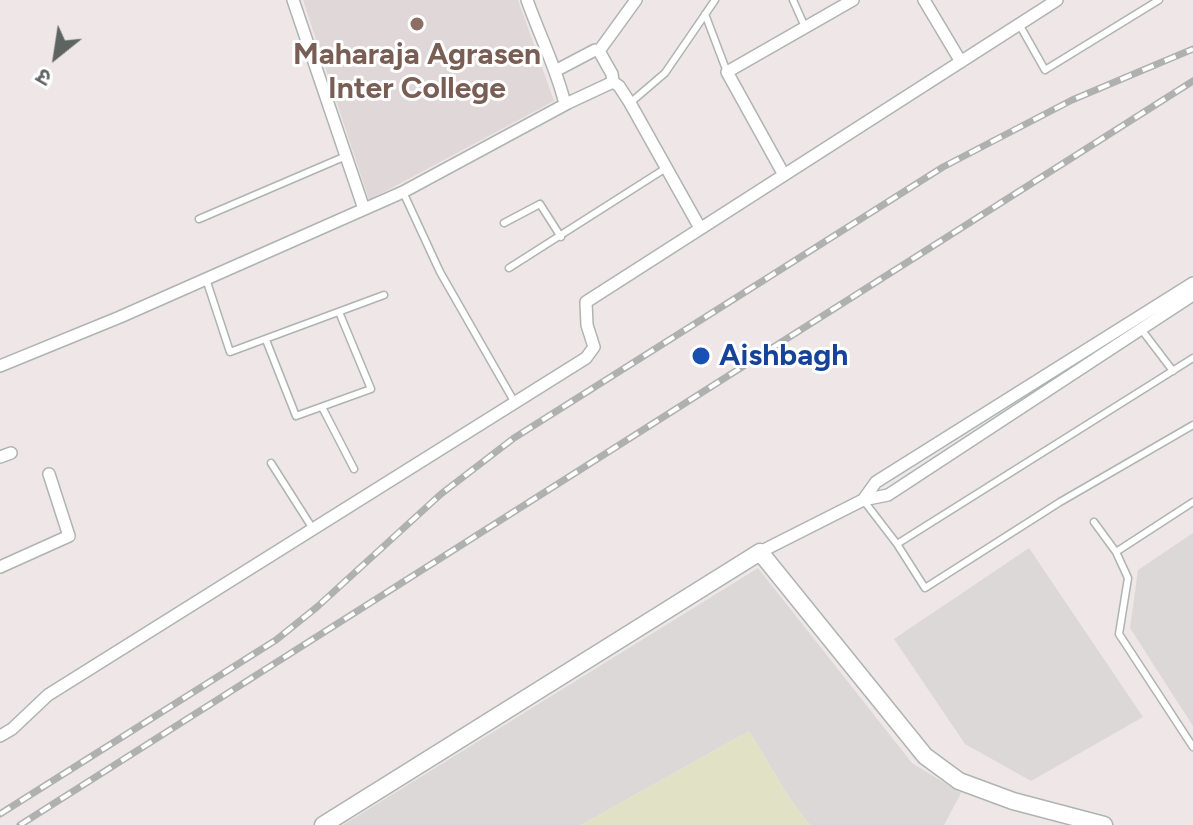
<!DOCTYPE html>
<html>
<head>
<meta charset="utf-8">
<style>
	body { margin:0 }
	#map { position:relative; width:1193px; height:825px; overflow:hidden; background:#eee6e7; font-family:Figtree,"Noto Sans Devanagari",sans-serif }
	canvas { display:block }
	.north { position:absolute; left:16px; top:16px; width:80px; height:80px; -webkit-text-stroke:6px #fff; paint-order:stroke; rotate:210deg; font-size:22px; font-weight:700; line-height:32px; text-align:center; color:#5d6462 }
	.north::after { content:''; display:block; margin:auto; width:28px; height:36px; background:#5d6462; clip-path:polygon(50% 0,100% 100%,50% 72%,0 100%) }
</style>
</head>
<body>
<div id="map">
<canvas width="1193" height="825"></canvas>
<div class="north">उ</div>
</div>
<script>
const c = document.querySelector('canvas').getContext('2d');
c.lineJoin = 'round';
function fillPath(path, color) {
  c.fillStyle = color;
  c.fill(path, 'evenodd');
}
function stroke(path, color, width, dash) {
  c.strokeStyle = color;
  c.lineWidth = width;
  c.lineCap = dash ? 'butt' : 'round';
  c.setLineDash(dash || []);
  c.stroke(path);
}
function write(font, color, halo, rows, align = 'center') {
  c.font = font + ' Figtree,sans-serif';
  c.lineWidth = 6;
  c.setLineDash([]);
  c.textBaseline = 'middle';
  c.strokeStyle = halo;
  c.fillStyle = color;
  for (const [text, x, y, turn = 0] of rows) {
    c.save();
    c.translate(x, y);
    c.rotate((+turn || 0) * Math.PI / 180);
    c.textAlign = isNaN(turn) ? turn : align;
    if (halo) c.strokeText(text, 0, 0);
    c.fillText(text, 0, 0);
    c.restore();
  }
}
const industrial = new Path2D(`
	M1193,533V726L1130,628L1138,570Z
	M1029,548L1143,717L1031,781L965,744L894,639Z
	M758,568L912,763L961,793L944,825H810L790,799L749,731L581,825H343Z`);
const education = new Path2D(`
	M303,0H518L554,101L369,200Z`);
const green = new Path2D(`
	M749,731L790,799L810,825H581Z`);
const lane = new Path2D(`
	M793,0L805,27
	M705,14L727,72
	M1019,24L1045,70L1159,0
	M630,103L665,73L715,0
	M403,192L440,272L515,403
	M199,219L346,156
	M504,223L540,204L561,237
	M509,268L666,168
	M206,279L230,352L384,295
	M1141,329L1173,371
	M266,340L296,416L371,389L339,312
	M322,407L354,469
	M271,463L313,529
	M864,501L897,544L925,588L1060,502L1193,425
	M1094,522L1116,552L1128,578L1119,634L1193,747
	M897,544L1193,358
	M1116,552L1193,502`);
const street = new Path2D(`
	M293,0L364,209
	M527,0C539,34 555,65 564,100L568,103
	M924,0L961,62
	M599,51L612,74L613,82L619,86L630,103L700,228
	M557,70L595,50L599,51L636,0
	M784,175L727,72L853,0
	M0,366L120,317L403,192L568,103L613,82
	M0,457L11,453
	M863,500L876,482L1193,283
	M760,552L863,500L888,495L1193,295
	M0,567L69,536L49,474
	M0,736L12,729L48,695L586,358L594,347L587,325L586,302L1057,0`);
const secondary = new Path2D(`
	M323,825L760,552L925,756L959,781L1013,801L1104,825`);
const rail = new Path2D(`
	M0,814L276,640L317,607L441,494L514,438L943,167L1072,100L1193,49
	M20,825L1193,81`);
const markers = [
	[417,24,8,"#8d6e63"],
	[701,356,10,"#1a4fb4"]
];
const educationNames = [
	["Maharaja Agrasen",417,55],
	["Inter College",417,89]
];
const transitNames = [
	["Aishbagh",719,356]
];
fillPath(industrial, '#ddd8d8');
fillPath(education, '#e0d7d8');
fillPath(green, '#e1e2c5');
stroke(lane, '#aeb4b2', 9);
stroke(street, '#aeb4b2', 14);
stroke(secondary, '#aeb4b2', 19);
stroke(lane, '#fff', 6);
stroke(street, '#fff', 11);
stroke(secondary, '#fff', 16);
stroke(rail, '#afb0b0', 7);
stroke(rail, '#fff', 4, [12]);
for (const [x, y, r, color] of markers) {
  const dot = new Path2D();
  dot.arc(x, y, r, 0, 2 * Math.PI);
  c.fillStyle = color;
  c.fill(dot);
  stroke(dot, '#fff', 3);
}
write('bold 30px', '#785e54', '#fff', educationNames);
write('bold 30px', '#164399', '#fff', transitNames, 'left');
</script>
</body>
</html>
